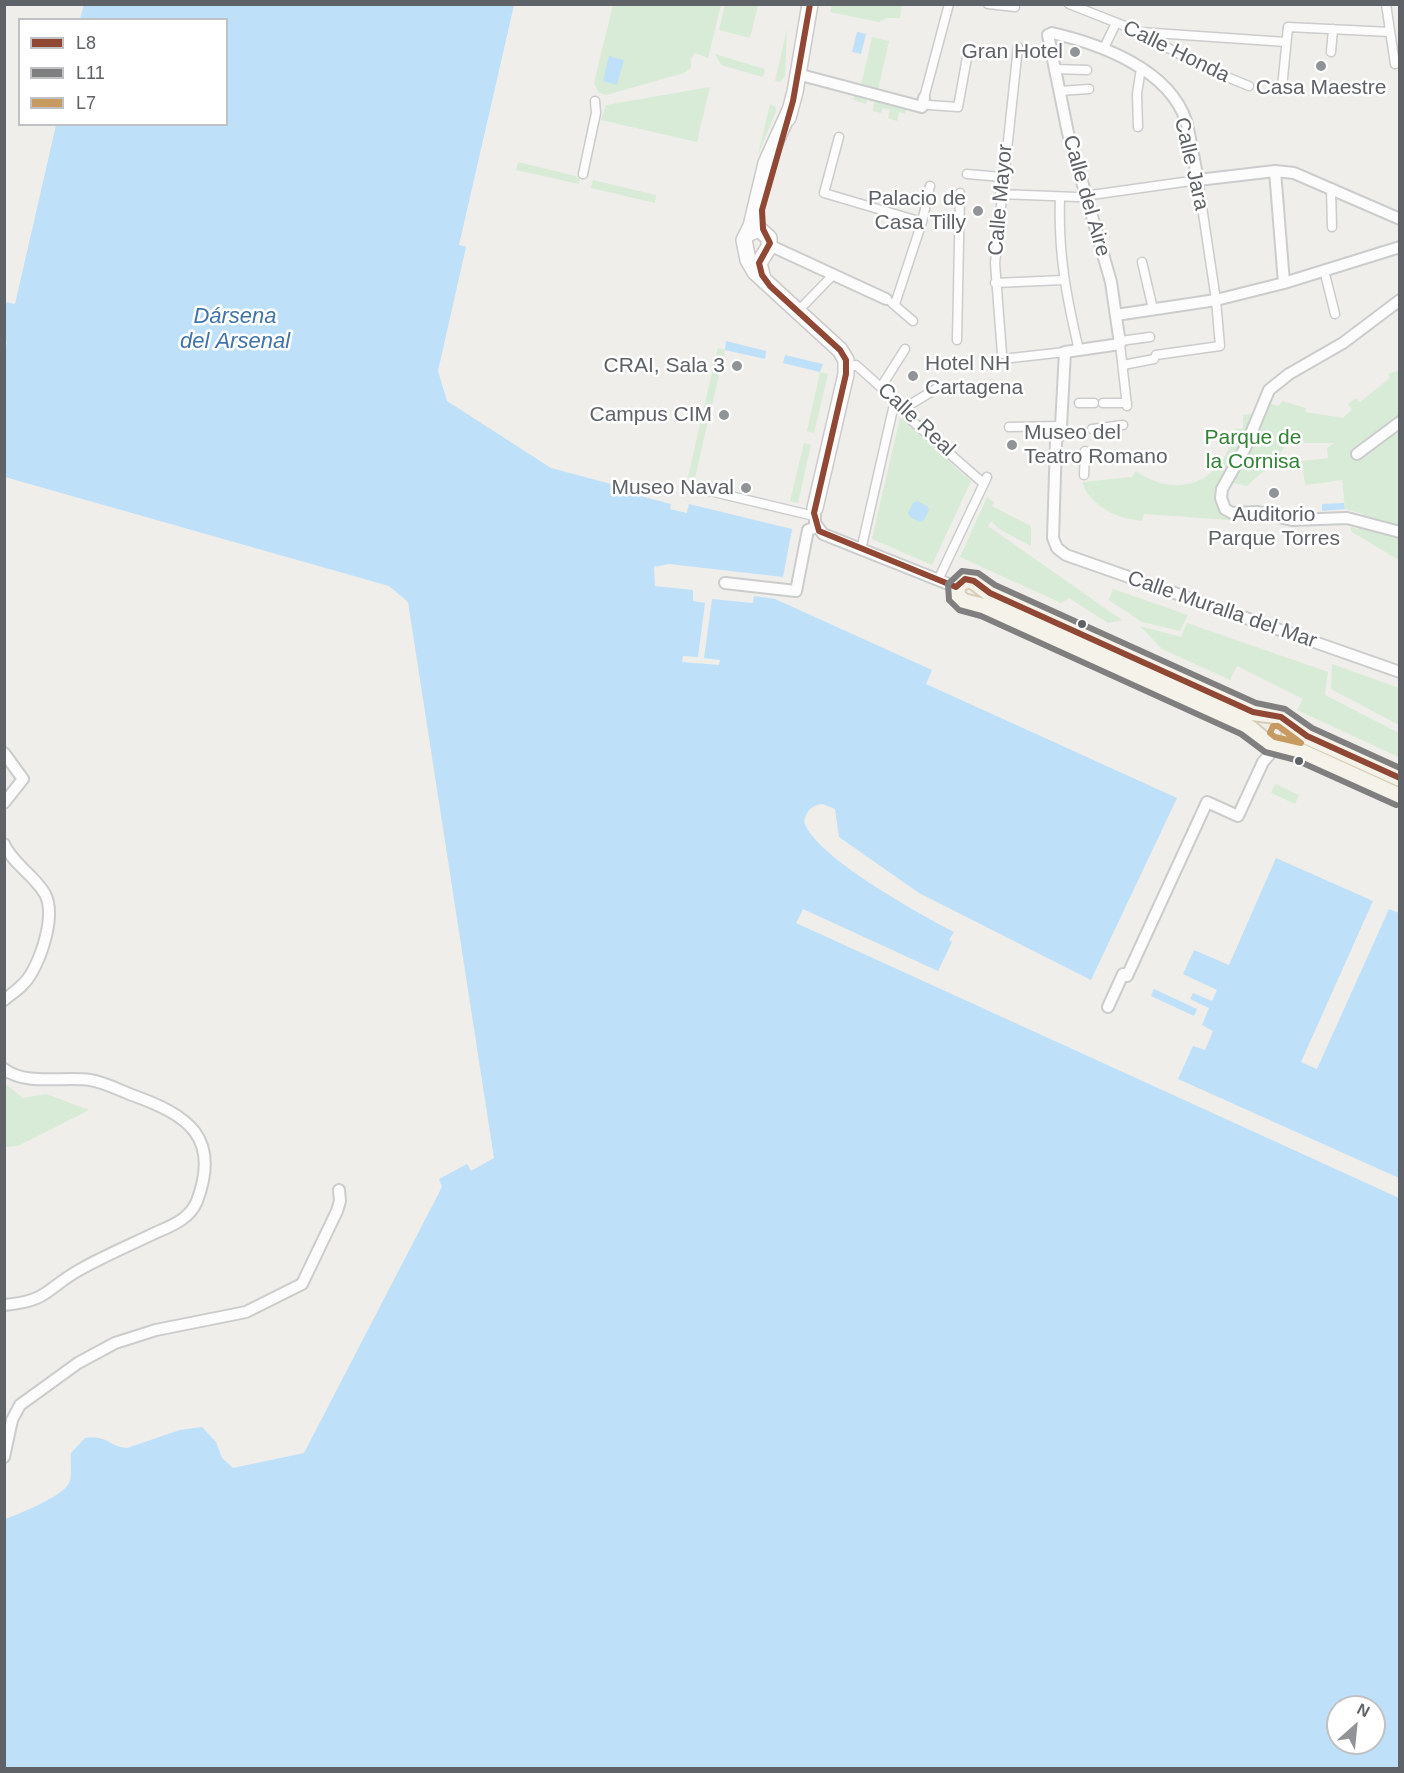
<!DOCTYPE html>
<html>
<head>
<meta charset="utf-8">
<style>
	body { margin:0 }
	#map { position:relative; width:1404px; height:1773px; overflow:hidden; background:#efeeea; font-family:Arial,sans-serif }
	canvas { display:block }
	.frame { position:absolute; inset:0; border:6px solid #5f6368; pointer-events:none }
	.legend { position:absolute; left:18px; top:18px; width:210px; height:108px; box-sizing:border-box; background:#fff; border:2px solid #bfc1c3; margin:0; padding:8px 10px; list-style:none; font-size:18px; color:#5f6368 }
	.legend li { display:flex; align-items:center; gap:12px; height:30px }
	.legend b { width:30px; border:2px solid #bfc1c3 }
	.north { position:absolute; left:1326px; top:1695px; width:60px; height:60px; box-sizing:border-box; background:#fff; border:2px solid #bfc1c3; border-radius:50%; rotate:27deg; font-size:16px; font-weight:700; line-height:24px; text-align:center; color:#5f6368 }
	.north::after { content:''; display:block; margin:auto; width:21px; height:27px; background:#919496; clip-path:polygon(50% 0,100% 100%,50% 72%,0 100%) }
</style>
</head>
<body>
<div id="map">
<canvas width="1404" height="1773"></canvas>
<div class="frame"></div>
<ul class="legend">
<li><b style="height:8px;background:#904734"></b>L8</li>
<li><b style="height:8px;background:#7f7f7f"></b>L11</li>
<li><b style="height:8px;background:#c69a61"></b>L7</li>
</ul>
<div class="north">N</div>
</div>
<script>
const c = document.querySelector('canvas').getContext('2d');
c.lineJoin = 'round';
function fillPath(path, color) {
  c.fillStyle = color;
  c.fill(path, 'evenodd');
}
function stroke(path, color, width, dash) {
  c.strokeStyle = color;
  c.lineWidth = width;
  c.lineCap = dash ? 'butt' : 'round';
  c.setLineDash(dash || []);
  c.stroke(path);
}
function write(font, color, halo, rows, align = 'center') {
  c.font = font + ' Arial,sans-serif';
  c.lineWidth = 5;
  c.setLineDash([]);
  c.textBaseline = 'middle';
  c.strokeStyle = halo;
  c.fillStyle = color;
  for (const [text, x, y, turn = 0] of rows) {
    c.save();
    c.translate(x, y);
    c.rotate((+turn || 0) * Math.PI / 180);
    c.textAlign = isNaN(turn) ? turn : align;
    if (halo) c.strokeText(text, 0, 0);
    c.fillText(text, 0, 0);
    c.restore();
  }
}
const green = new Path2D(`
	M613,5H721L708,58L695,53L691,58V68L684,73L606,95L598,92L594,83Z
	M725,5H758L750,38L719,30Z
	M832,5V4L902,5L900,18H887L879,22L830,12Z
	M787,29L785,76L780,82L775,81Z
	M872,37L889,41L878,90L861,86Z
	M715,54L765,69L763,77L721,65Z
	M710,87L697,142L601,120L606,105Z
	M855,91L907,105L905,114L899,112L897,121L888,118L890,110L883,108L881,113L873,111L874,102L867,100L866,104L853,100Z
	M770,104L775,106L776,111L758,155Z
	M518,162L580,177L579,184L516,170Z
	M593,180L656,195L655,203L591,188Z
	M718,348L725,350L711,409L704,407Z
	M1397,371L1399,375V560L1352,532L1350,527L1359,529L1363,514L1345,509L1342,480L1305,485L1302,461L1328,458L1327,448L1334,443H1304L1302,435L1294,436L1280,453L1282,455L1247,486L1234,483L1227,488L1224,502L1233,510L1230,520L1144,514L1142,521C1116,518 1091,507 1082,482L1132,477L1136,471C1180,502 1225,480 1235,429H1243V415L1253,414L1262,418L1268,403L1279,406L1282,401L1306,408L1305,412L1343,418L1352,409L1348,404L1356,398L1360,402L1390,378L1388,374Z
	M820,372L828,374L814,433L807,431Z
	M900,418L971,481L932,565L872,539Z
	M701,419L708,421L695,478L688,477Z
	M804,443L811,445L798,503L790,501Z
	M987,497L994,502L992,506L1031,526V546L999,529L991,521L988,526L1122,620L1108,623L1069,598L1061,603L960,557Z
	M1113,589L1188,615L1180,631L1142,622L1109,600Z
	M1187,623L1328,672L1325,695L1399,733V757L1297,710L1303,699L1237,666L1230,680L1162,649L1140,626L1181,637Z
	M1332,664L1399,688V725L1331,689Z
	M1275,784L1299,795L1295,804L1271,793Z
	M4,1083L23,1098L46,1094L89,1110L18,1146L5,1147Z`);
const water = new Path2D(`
	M84,4L514,5L459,245L466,247L438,371L447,401L551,468L641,492V496L671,504L670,509L687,513L689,504L792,529L783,577L669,564L654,567L655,586L693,590V601L705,603L698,657L683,656L682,662L719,665L720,660L704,658L712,599L753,603L754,596L775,599L932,670L926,684L1177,798L1091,980L919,893L839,837L835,809L823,804C812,805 807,810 804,821C812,855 921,915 954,932L949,940L952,942L938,971L803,909L796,923L1399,1198V1768H5V1519C19,1514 65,1496 70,1481C72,1474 70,1461 71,1453L85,1438C109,1435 107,1446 127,1448L180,1430L202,1427L216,1442L222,1458L233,1468L304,1453L442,1187L439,1179L467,1164L471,1171L494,1158L408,602L389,586L5,477L4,354L7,342L5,341V302L15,304L56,125L226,124V20L80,19ZM1338,1707H1374V1743H1338Z
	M857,32L866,34L861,54L852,52Z
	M609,56L624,60L617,85L603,81Z
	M726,341L766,351L765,359L725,350Z
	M785,355L823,364L820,372L783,363Z
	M917,501L927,506L929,510L924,520L920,522L910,517L908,513L913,503Z
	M1344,503L1345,509L1322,511V504Z
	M1276,858L1373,901L1301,1062L1317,1069L1389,909L1399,913V1178L1178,1079L1193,1046L1205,1050L1213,1031L1202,1025L1209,1008L1190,999L1193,993L1212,1001L1217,990L1183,974L1194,950L1229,965Z
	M1154,989L1197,1009L1194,1016L1151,996Z`);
const pedestrian = new Path2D(`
	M988,4L1015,7
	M1069,4L1140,32L1200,66L1249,86
	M1386,4L1395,64
	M1140,32L1286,42
	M1104,48L1116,23
	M1331,52L1333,29
	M1054,69L1087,70
	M1282,88L1288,27L1390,32
	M1059,91L1089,89
	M924,98L949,4
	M929,105L958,107L968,52
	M1138,127L1137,94L1141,68
	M839,137L824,193L922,222
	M583,174L596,113L595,101
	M967,174L1002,177
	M1331,188L1332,227
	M1000,194L1077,197L1198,180L1216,300L1220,346L1156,355
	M1060,197C1058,252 1066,296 1079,350
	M1142,262L1153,309
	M1324,270L1335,314
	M995,283L1063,280
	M892,303L913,321
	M895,304L922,222L930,186
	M797,312L834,274
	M957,340L960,193
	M1120,341L1150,337
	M1120,344L1127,406
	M1002,354L995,263L1018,47
	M1011,358L1065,352
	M1123,365L1154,359
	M847,368L856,365L895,400L910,419L982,482
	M881,387L905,349
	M1079,403H1094
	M1103,403H1127
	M903,409L939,387
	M1009,427L1061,426
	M1092,429L1123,425
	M1084,475L1085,451
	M693,487L814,516
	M861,550L895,400
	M938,580L987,477`);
const minor = new Path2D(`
	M797,74L922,107L924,98
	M1275,171L1284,283
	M1400,219L1294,173L1275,171L1198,180C1194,161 1191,140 1186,121C1169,69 1100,44 1052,33L1048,35L1068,133L1111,282L1120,344L1065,352L1061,426L1056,442L1053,538L1057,548L1066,555L1400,672
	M769,245L886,299
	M1400,300L1343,343L1289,374L1269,390L1245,448L1222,489L1221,498L1225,509L1232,513L1258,512L1292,520L1347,518L1400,532
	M1116,315L1216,300L1284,283L1400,247
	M1357,454L1400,422
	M815,508V523L823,534L956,587
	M725,583L796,591L808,530L817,527
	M4,753L23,779L4,803
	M4,844C12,863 35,876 45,894C56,915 42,955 31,974C25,985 14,992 4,1000
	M1108,1007L1123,974L1127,976L1207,802L1238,816L1263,762L1277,746
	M4,1069C26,1086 64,1076 90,1080C104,1082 119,1090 132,1095C188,1115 221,1137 197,1201C190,1219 171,1226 155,1233C130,1245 104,1256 81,1269C46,1288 50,1301 4,1305
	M4,1457L12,1420L20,1405L78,1363L115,1343L156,1330L246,1312L302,1284L337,1211L340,1201L339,1190`);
const secondary = new Path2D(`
	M790,110L766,163L751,226L744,240L748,260L755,272L840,350L846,360V374L815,508
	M788,118L795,92L810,4
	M747,234L759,229L769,238V247L759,263L763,279`);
const primary = new Path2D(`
	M1276,715L1253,712L990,593L974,581L965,579L956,587L957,596L963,602L984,607L1246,726C1258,733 1274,757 1288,741C1292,735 1291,728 1288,722
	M1285,719L1307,736L1400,778
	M1280,745L1299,751L1400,797`);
const bus1 = new Path2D(`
	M810,4L793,101L762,210L763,229L770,243L759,263L762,275L770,286L840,350L846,360V374L814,513L819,531L956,587L965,579L974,581L990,593L1253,712L1281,717L1307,736L1400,778`);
const bus2 = new Path2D(`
	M1396,805L1296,760L1265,752L1241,734L981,616L959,610L949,600L948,584L962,571L978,573L995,585L1256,703L1285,709L1312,728L1400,768`);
const bus3 = new Path2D(`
	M1273,726H1278L1301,743L1275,737L1270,733Z`);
const markers = [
	[1075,52,6,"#919496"],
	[1321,66,6,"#919496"],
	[978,211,6,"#919496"],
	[737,366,6,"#919496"],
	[913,376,6,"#919496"],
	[724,415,6,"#919496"],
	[1012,445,6,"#919496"],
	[746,488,6,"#919496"],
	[1274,493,6,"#919496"],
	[1082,624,5,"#5f6368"],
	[1299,761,5,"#5f6368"]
];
const poiNames = [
	["Gran Hotel",1063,52],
	["Casa Maestre",1321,88,"center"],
	["Palacio de",966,199],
	["Casa Tilly",966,223],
	["Hotel NH",925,364,"left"],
	["Cartagena",925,388,"left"],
	["CRAI, Sala 3",725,366],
	["Campus CIM",712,415],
	["Museo del",1024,433,"left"],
	["Teatro Romano",1024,457,"left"],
	["Museo Naval",734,488],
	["Auditorio",1274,515,"center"],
	["Parque Torres",1274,539,"center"]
];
const streetNames = [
	["Calle Honda",1176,52,26],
	["Calle Jara",1191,164,77],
	["Calle del Aire",1086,196,74],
	["Calle Mayor",1001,200,-85],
	["Calle Real",916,420,43],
	["Calle Muralla del Mar",1222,610,19]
];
const parkNames = [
	["Parque de",1253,438],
	["la Cornisa",1253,462]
];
const waterNames = [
	["Dársena",235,317],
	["del Arsenal",235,342]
];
fillPath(green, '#d8ebd6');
fillPath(water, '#bfe0f9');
stroke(pedestrian, '#cbcccc', 11);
stroke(minor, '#cbcccc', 14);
stroke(secondary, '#cacacb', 18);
stroke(primary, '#d7ceb8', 20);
stroke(pedestrian, '#fdfcfc', 8);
stroke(minor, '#fdfcfc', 10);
stroke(secondary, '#fdfcfc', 15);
stroke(primary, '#f4f2e9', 16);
stroke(bus1, '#904734', 6);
stroke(bus2, '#7f7f7f', 6);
stroke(bus3, '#c69a61', 6);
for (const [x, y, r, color] of markers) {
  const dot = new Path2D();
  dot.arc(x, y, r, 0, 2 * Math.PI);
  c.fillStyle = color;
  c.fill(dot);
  stroke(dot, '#fff', 2);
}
write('21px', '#5f6368', '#fff', poiNames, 'right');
write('21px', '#5f6368', '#fff', streetNames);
write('21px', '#348238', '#fff', parkNames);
write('italic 22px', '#4174aa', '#fff', waterNames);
</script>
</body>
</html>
